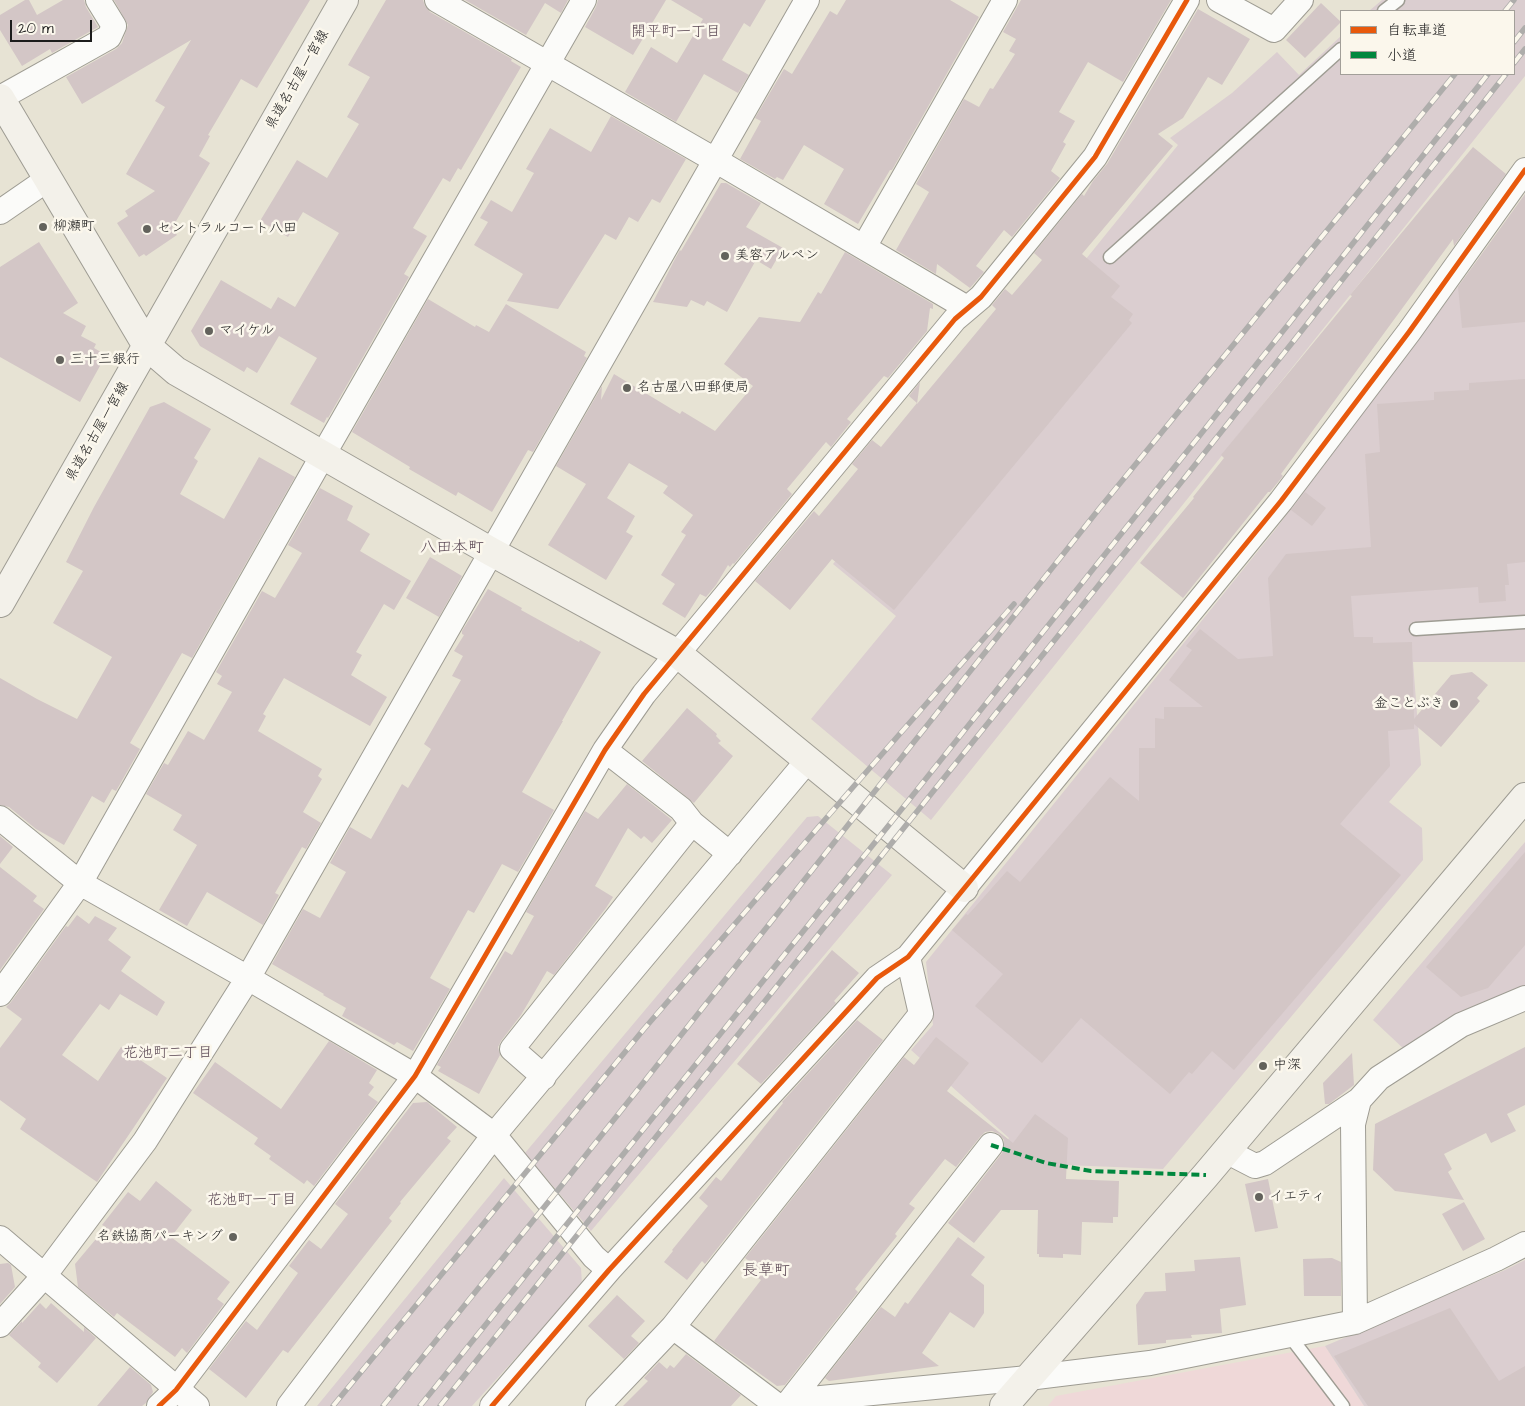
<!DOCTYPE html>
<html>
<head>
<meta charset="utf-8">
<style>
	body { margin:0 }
	#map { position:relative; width:1525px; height:1406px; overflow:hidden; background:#e7e3d4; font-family:"Architects Daughter","Klee One",sans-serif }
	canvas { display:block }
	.legend { position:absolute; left:1340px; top:10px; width:175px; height:65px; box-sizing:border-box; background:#fbf7ec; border:1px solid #a29f99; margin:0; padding:6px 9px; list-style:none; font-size:15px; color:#1c1c1c }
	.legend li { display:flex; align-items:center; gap:10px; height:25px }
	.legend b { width:25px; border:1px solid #a29f99 }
	.scale { position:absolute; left:10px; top:20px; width:82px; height:22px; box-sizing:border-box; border:2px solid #1c1c1c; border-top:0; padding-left:6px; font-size:15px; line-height:18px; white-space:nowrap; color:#1c1c1c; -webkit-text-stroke:4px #fbf7ec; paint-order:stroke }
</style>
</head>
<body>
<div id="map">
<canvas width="1525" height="1406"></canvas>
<ul class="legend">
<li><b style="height:6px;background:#e8590c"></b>自転車道</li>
<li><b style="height:6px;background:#00873e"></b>小道</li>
</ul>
<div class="scale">20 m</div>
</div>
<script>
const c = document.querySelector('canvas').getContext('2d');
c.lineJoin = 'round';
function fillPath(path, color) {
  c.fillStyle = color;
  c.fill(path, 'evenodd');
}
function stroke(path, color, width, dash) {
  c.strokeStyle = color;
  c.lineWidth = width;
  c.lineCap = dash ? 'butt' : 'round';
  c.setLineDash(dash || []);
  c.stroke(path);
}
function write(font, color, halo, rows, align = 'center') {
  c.font = font + ' "Architects Daughter","Klee One",sans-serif';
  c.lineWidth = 5;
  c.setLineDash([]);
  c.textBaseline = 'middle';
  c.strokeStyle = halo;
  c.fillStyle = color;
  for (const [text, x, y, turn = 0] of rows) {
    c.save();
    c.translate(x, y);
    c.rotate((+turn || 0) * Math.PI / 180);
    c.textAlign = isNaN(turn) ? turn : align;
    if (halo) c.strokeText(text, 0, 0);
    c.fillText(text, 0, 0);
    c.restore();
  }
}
const built = new Path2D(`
	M1325,1346L1364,1406H1048L1056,1396Z`);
const industrial = new Path2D(`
	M1382,0H1525V76L931,820L811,719L896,616L833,564L855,537L859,540L1178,145L1170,138L1232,93L1277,52L1299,75L1341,36V74H1514V11H1369Z
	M1525,197V662H1413L1421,765L1389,802L1422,828L1423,860L1163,1169L1066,1165L1004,1145L1009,1138L911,1050L933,1025L926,962L1275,530Z
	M818,816L892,875L591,1231L525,1153L807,817Z
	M1525,842V989L1405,1050L1373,1020Z
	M504,1178L581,1268L582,1285L472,1406H317Z
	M1525,1260V1406H1364L1325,1346L1505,1270Z`);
const building = new Path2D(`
	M25,0H29L37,15L63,0H84L86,7L98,27L52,53L50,49L22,66L0,30V15Z
	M114,0H310L257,88L241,79L208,135L210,136L199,156L210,163L172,228L177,235L146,256L144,254L139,257L117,223L128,216L125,211L155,191L126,174L165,107L155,101L191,40L82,104L66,77L116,49L122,43L128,25Z
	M386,0H423L425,6L430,12L512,59L511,61L521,67L461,170L458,168L450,182L443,178L413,228L427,236L404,274L409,277L328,418L327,417L324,423L290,404L317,358L279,336L257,373L247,367L244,372L200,346L191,331L221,280L271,309L278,297L295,307L339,233L303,212L288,237L260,221L297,160L327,178L359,124L347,117L370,77L348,65Z
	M465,0H568L561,13L545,3L526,35Z
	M598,0H666L633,55L585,27L596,7Z
	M671,0H766L750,27L744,23L722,60L749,75L738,93L704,74L676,122L625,92L651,47L677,63L703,19Z
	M846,0H950L979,17L892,170H890L858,224L824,204L844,169L804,145L783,180L777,177L775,179L740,159L761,121L755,118L784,69L792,74L830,11L837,15Z
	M1021,0H1171L1123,82L1088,62L1059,112L1075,121L1063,142L1066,144L1051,171L1060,178L1012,237L1004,230L976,266L984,272L970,288L937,264L936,274L896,250L929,192L916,184L964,99L979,107L990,88L993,89L1015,54L1009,51L1016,39L1003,32Z
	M1321,3L1341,22L1305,58L1286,40Z
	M1198,9L1250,39L1222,85L1208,77L1183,118L1158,134L1173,146L1082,254L1120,286L1111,297L1133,314L1129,320L1132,323L894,610L832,559L790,610L755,581L814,511L819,516L858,469L852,464L872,440L881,447L917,403L909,396L920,382L917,404L996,309L992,305L1005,289L1012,295L1042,260L1034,253L1082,194L1084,196L1093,181L1107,164Z
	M611,116L686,159L660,203L652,199L638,222L629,217L616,240L605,234L558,309L507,301L523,274L474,245L488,222L480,218L491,200L512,212L534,173L526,169L550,128L591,152Z
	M1473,147L1506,174L1454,246L1453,239L1281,474L1283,476L1270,492H1268L1183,598L1140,563L1194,498L1193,497L1224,458L1221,455L1352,296L1350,295Z
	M721,183H726L761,203L746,227L783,248L771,269L756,260L727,312L707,301L704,306L691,300L687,307L653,302L675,259L680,250L681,251Z
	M1525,194V322L1462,328L1458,287Z
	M39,242L78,303L63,313L86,326L81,336L96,344L94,348L106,355L80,402L0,357V267Z
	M845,252L933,304V309L930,308L927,331L888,378L884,376L847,419L851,422L831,447L826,442L787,489L792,494L734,564L733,563L730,567L728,565L716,585L706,597L700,594L685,618L662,604L675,584L661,575L686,535L681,532L693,515L663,493L668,486L629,463L607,498L635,516L626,532L633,536L606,580L548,545L586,484L556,466L602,386L601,400L614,374L680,414L682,411L715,431L753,386L724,364L759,317L800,322L818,292L821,294Z
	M428,299L475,327L476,325L489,332L506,304L586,352L584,356L587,358L533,452L528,450L492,512L458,492L456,496L409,469L410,467L352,432Z
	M1525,379V562L1507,564L1509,585H1505L1506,601L1479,603L1478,587L1351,596L1354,637H1373V643L1412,642L1414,719L1451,675L1472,672L1488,685L1477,698L1480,701L1441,747L1414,724V729L1388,731L1390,766L1340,824L1401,875L1234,1070L1212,1051L1192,1074L1189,1072L1170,1094L1081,1018L1042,1063L975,1006L1003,974L952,930L966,914L968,915L1007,871L1020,882L1110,777L1139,801V748H1155V718L1164,719V707H1203L1169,680L1192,650L1186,646L1200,629L1238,659L1273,656L1268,578L1286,554L1371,547L1365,454L1380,452L1377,404L1434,400V392L1469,390V383Z
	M164,402L211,429L194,458L198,461L180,494L224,519L259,457L295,477L192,658L182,653L152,705L130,743L140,749L116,791L112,789L104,803L92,796L64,845L36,829L9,807L0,805V678L37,699L77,719L112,657L53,623L83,571L66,562L94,507L150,407Z
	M320,488L353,506L347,520L370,534L360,551L411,581L394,610L384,604L356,652L362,655L351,675L387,697L370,726L284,678L263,714L266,716L258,731L322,769L318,776L322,779L303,812L321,823L306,849L302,847L275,893L279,895L263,925L207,892L187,926L159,910L197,845L173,830L182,815L146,794L164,763L168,765L188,731L204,740L232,692L217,684L222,676L216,672L262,591L275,598L302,553L288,545Z
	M1305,492L1326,508L1312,526L1291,510Z
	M430,557L462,576L439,617L406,598Z
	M488,589L522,608L521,610L579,642L580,640L601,652L562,721H563L522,792L554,810L518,872L502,864L474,913L468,910L430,978L450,989L413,1051L397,1042L394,1045L342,1016L346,1008L323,995L324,994L272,964L303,909L320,918L346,872L330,863L350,827L371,839L402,784L408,788L431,749L424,744L461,680L452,676L463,656L454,651L464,635L462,634V631Z
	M687,708L717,734L716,736L721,741L718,743L733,756L694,803L642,761Z
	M627,784L672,820L652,843L644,836L641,839L628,828L595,886L613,897L606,908L554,975L547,971L521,1015L501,1041L498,1047L500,1055L479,1094L438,1071L441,1067L437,1065L505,951L512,955L534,916L526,912L585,811L598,819Z
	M0,836L13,847L0,864Z
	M1525,852V945L1488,988L1461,997L1426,967Z
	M0,867L37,896L33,901L44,909L0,970Z
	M77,915L89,924L95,916L117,928L108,940L131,957L121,971L165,1002L157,1016L120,994L109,1010L100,1004L62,1055L98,1081L121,1047L167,1078L97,1182L20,1129L26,1119L0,1100V1048L22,1019L6,1007L11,1002L66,926L68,927Z
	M832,950L859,973L834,1001L836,1003L761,1084L737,1064Z
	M857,1020L883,1040L705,1264L702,1261L687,1280L664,1262L673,1251L672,1250L708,1206L699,1198L716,1177L721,1181L783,1103L782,1102Z
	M936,1037L969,1063L947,1091L1013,1143L1035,1114L1068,1138L1066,1179L1119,1181L1118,1217H1113V1223L1082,1222L1081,1255L1063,1254V1258L1039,1257V1254H1037L1038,1210H1001L974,1243L948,1223L1002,1153L1004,1147V1140L999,1134L992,1131L985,1132L980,1137L956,1167L945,1159L909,1204L915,1208L895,1234L897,1236L855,1289L858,1292L785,1385L777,1386L714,1341L761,1280L758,1278L763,1271L745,1258L904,1057L914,1065Z
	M329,1041L377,1070L369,1083L374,1087L368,1095L378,1102L314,1186L307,1180L304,1184L269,1159L271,1156L254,1144L258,1138L193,1093L215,1062L281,1109Z
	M1525,1047V1105L1507,1114L1516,1131L1491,1143L1486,1133L1444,1154L1452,1169L1448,1172L1464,1200L1395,1191L1373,1170L1375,1124Z
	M1352,1053L1354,1085L1329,1104H1325L1323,1083Z
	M427,1102L457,1127L447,1138L451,1141L400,1202L401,1203L389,1218L392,1221L288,1353L283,1350L246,1398L209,1369L246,1321L257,1330L298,1273L289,1266L309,1240L321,1249L348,1214L335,1204L413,1103Z
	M1268,1179L1278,1228L1255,1232L1245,1184Z
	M156,1181L192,1210L171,1237L230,1282L217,1299L224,1304L187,1353L182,1348L175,1357L117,1313L114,1317L78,1287L75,1264L106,1227L102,1225L128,1192L140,1201Z
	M1464,1202L1485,1239L1463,1251L1442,1214Z
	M958,1237L985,1257L971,1275L984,1285V1313L974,1328L950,1312L922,1353L939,1366L829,1381L825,1378L881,1307L895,1317L905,1302L908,1304Z
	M1240,1257L1246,1305L1220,1309L1222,1333L1191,1335L1192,1338L1166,1340V1343L1138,1345L1136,1305L1145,1292L1166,1291L1165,1273L1195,1271L1194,1260Z
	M1332,1258L1341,1262V1296H1304L1303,1259Z
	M8,1263L11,1265L15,1287L0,1304V1264Z
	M617,1295L645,1321L631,1336L639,1343L624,1359L588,1326Z
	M40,1303L46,1309L51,1303L84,1332V1327L96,1338L57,1383L38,1367L41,1363L9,1335L22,1321V1323Z
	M1450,1308L1499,1381L1525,1366V1406H1368L1334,1356Z
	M686,1354L741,1395L731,1406H623L648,1381L644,1378L659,1362L667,1369L670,1365L674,1368Z
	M130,1367L151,1385L153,1392L146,1403L142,1406H97Z`);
const lane = new Path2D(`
	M1384,11L1398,0
	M1110,257L1341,49
	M1416,629L1525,622
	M1289,1335L1343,1406`);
const street = new Path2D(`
	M437,0L715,160L967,308
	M1219,0L1274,30L1301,0
	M0,98L109,37L114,26L98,0
	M0,212L48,179
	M864,247L1005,0
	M605,750L681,809L692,823L730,854
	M0,818L80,883L248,978L415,1076L494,1135L594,1257L609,1270
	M0,994L80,883L323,455L584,0
	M544,1077L512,1049L692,823
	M1226,1151L1255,1166L1265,1163L1359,1100
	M0,1238L197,1406
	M1355,1322L1353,1124L1359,1100L1379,1078L1461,1025L1525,998
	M0,1325L44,1276L145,1141L248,978L807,0
	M673,1327L778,1406
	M790,1401L1028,1378L1150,1363L1355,1322L1496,1259L1525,1244
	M159,1406L176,1390L415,1076L605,750L644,694L955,319L981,297L1095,157L1187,0
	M289,1406L494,1135L808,760
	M492,1406L609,1270L877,978L908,957L1281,501L1409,332L1525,170
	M598,1406L673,1327L921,1014L908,957
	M786,1406L991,1145`);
const secondary = new Path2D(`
	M0,98L147,346L176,371L490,551L678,654L964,888
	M0,603L344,0
	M1004,1406L1206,1175L1525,797`);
const rail = new Path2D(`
	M1505,11L1514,0
	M1514,42L1525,28
	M1514,63L1525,49
	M333,1406L644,1029L854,786L1014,604
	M383,1406L562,1185L1099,509L1455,74
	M420,1406L889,825L1488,74
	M440,1406L1175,490L1506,74`);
const quiet = new Path2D(`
	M991,1145L1046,1163L1091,1171L1206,1175`);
const cycleway = new Path2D(`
	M159,1406L176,1390L415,1076L605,750L644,694L955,319L981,297L1095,157L1187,0
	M492,1406L609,1270L877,978L908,957L1281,501L1409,332L1525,170`);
const markers = [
	[43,227,5,"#63625c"],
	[147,229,5,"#63625c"],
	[725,256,5,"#63625c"],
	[209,331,5,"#63625c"],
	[60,360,5,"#63625c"],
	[627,388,5,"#63625c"],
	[1454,704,5,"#63625c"],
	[1263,1066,5,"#63625c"],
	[1259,1197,5,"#63625c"],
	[233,1237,5,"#63625c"]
];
const streetNames = [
	["県道名古屋一宮線",298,80,-60],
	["県道名古屋一宮線",98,432,-60]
];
const poiNames = [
	["柳瀬町",53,227],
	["セントラルコート八田",157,229],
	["美容アルペン",735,256],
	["マイケル",219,331],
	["三十三銀行",70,360],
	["名古屋八田郵便局",637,388],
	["金ことぶき",1444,704,"right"],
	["中深",1273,1066],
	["イエティ",1269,1197],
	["名鉄協商パーキング",223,1237,"right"]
];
const neighbourhoodNames = [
	["開平町一丁目",676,33],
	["花池町二丁目",168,1054],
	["花池町一丁目",252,1201]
];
const quarterNames = [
	["八田本町",452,549],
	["長草町",766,1272]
];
fillPath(built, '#efd8d8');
fillPath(industrial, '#dbced0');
fillPath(building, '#d3c6c6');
stroke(lane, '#9e9c93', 15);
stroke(street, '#9e9c93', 26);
stroke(secondary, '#9e9c93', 30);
stroke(lane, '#fbfbf9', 12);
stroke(street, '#fbfbf9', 24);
stroke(secondary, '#f3f1ea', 28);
stroke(rail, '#aeadab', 5.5);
stroke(rail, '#fbf7ec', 4, [11]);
stroke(quiet, '#00873e', 4, [8, 4]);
stroke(cycleway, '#e8590c', 5);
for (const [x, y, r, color] of markers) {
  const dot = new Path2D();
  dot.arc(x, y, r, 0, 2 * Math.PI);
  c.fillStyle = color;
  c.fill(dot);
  stroke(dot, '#fbf7ec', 2);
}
write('14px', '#1c1c1c', '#fbf7ec', streetNames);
write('14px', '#1c1c1c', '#fbf7ec', poiNames, 'left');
write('15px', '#5c4955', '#fbf7ec', neighbourhoodNames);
write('16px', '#5c4955', '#fbf7ec', quarterNames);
</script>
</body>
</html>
